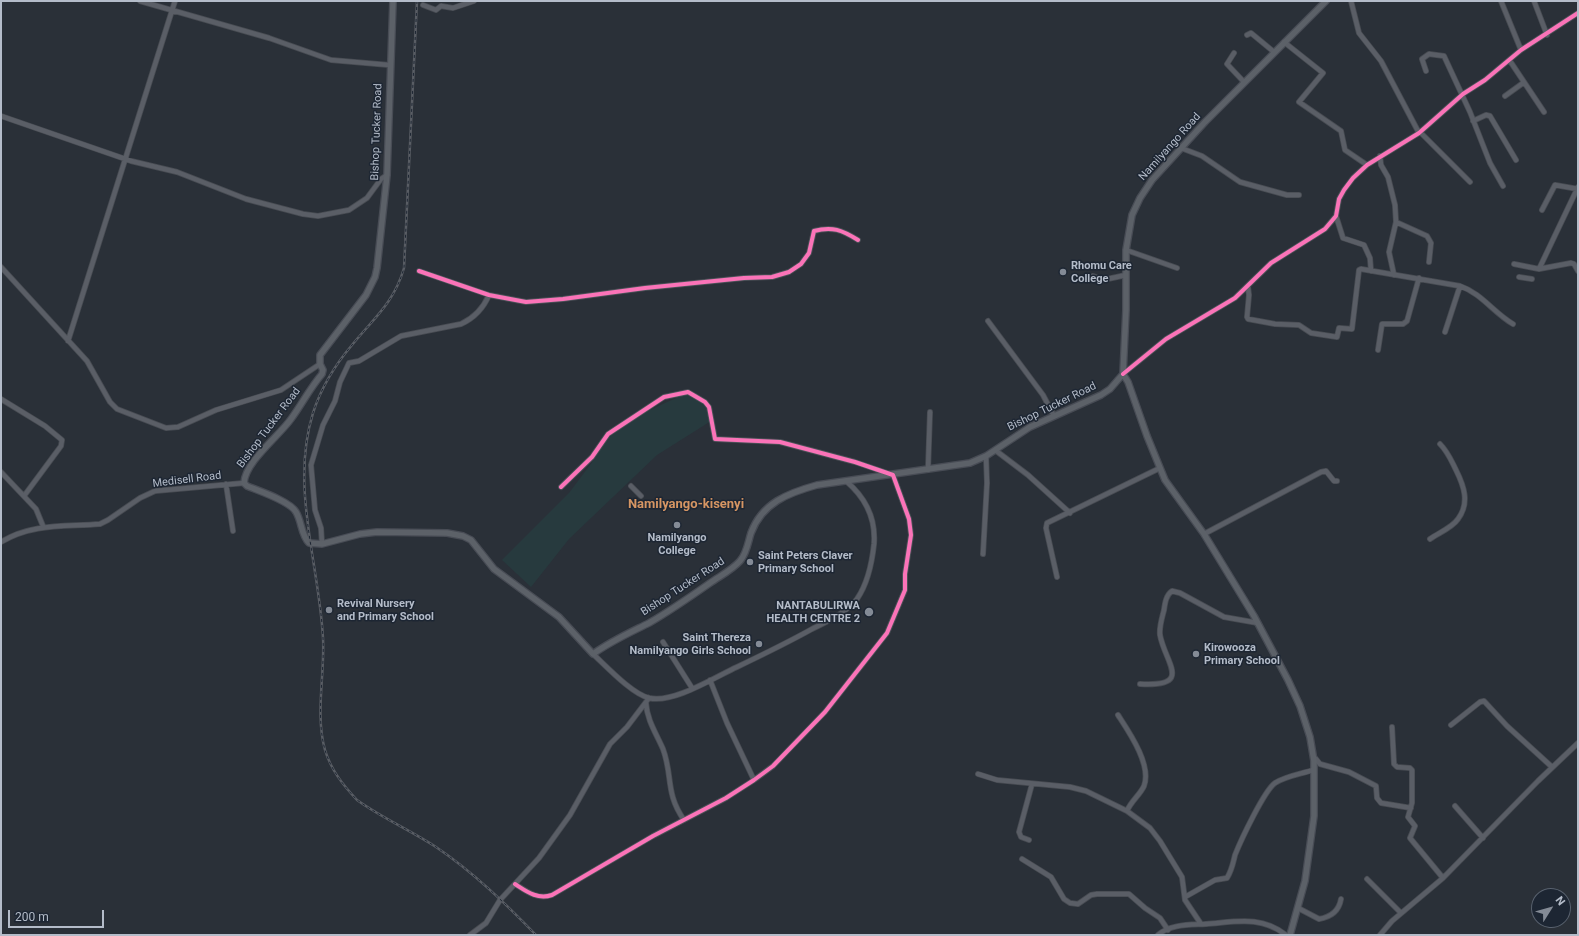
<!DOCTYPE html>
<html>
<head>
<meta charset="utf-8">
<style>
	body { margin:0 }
	#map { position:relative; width:1579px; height:936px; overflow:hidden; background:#2a3038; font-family:Roboto,sans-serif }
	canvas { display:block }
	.frame { position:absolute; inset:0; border:2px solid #b4bcc9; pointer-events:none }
	.north { position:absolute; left:1531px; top:888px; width:40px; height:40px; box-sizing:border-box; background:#1d2633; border:1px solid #59626f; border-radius:50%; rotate:53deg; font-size:11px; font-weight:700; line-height:16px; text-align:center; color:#b4bcc9 }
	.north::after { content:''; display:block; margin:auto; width:14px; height:18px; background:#848b96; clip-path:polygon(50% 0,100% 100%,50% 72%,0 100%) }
	.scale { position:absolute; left:8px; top:910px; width:96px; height:18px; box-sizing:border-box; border:2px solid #b4bcc9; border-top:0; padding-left:5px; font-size:12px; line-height:14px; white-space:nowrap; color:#b4bcc9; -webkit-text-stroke:3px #1d2633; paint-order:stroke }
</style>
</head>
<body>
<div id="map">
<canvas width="1579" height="936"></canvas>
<div class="frame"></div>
<div class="north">N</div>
<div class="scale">200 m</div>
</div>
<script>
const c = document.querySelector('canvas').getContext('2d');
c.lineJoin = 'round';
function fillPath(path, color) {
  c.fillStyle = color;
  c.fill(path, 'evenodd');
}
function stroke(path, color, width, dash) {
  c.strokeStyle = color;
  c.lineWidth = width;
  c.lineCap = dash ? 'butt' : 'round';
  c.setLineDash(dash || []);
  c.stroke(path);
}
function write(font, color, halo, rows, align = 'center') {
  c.font = font + ' Roboto,sans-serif';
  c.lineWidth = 3;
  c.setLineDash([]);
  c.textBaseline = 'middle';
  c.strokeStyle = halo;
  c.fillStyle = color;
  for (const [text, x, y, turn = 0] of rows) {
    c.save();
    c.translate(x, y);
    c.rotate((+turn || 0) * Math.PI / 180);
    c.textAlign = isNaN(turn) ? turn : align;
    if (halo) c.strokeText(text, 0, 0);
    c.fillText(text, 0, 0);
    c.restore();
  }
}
const green = new Path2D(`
	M687,393L707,406L711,421L657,455L569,539L531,587L502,560L569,493L590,465L606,439L641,414Z`);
const minor = new Path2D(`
	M140,1L269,38L331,60L389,65
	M1351,1L1359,33L1381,61L1419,133
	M1501,1L1521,50
	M1534,1L1547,35
	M423,5L436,10L441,6L453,8L474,1
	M1247,35L1251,33L1274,52
	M1284,42L1323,73L1299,102L1341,131L1345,150L1367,165
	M1234,53L1227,64L1244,82
	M1510,61L1544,112
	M1426,71L1422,59L1429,54L1444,56L1470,112L1490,163L1503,186
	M1505,96L1523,83
	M1,116L131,161L177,172L246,199L303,214L318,216L349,210L367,198L381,179L387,175
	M1473,121L1486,115L1490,116L1516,160
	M1419,131L1470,182
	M1181,148L1202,156L1240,182L1287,195H1299
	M1380,156L1381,165L1388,177L1395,205L1396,222L1389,252L1394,275
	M1542,210L1555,185L1578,189
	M1336,216L1343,238L1364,245L1370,258L1371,271
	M1396,222L1427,236L1431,243L1429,262
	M1126,250L1177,268
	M1514,264L1539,269L1571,263L1574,264L1578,271
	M1,267L87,361L110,402L117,409L166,428L178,427L216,410L281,390L320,364
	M1539,269L1578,187
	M419,271L489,295L526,302L563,299L645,288L744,278L772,277L789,272L801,264L809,253L814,231C832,226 842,230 858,240
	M1093,276L1103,280L1126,275
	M1519,277L1532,279
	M1248,287L1249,295L1247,317L1248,319L1275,324L1299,325L1311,333L1337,337L1339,328L1352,329L1359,270L1361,269L1460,286C1481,293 1494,313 1513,324
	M988,321L1043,395L1054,416
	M1445,332L1460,286
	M68,341L175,1
	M1378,350L1382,324H1403L1407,321L1419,278
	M1123,374L1166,339L1235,298L1271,263L1325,229L1336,216L1339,199L1344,190L1353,178L1367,165L1419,133L1463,94L1485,80L1521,50L1578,13
	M1,399L45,426L62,440L61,446L24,496
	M995,450L1028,475L1070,513
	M928,470L930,412
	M1,472L36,509L43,526
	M226,484L233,531
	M631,486L641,496
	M1204,534L1321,472L1326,471L1334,481H1337
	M1430,539C1438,533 1452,528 1458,519C1470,503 1464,486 1456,470C1451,460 1448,452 1440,444
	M1,542C33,523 65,527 100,524L108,520L140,498L155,491L244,483
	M322,544L321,528L315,510L311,465L323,425L335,401L340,382L349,363L359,361L401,336L461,324C474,318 483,309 489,295
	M983,554L987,483L986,456
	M1057,577L1046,528L1047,523L1160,468
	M663,642L692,688
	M593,654C606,666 632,694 649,698C673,704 715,677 737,667C762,655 787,643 812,629C828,621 846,613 857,599C868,583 872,563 874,544C876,518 866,498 846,481
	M710,680L727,723L754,780
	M1140,684C1194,687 1165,663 1160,635C1159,627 1162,618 1164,610C1165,603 1166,595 1172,591L1180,593L1224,617L1258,623
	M646,703C647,720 656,733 663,749C673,776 665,793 684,820
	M1118,715C1129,732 1152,765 1144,786C1140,795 1131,801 1127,811
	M1451,725L1480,702L1484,701L1507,726L1552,767
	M1392,727L1394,764L1397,767L1410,768L1412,770V803L1408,817L1415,826L1410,838L1443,878
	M1316,759L1320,764L1349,772L1376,786L1377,798L1381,803L1411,808
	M978,774L997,780L1070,787L1086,791L1127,811L1150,828L1160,841L1182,877L1185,900L1201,924
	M1455,806L1483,838
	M1029,840L1021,837L1019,832L1032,784
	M1022,859L1051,877L1064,899L1070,903L1078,904L1091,895L1097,894H1129L1145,908L1160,918L1168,930
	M1367,879L1401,913
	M515,884C526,891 537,900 552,895L653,836L726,798L754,780L773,766L825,712L887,633L905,590V574L911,535L909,519L893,475L855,462L780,442L715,439L709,407L705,402L688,392L664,397L608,434L592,457L561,487
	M1185,897L1215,880L1227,878C1232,870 1233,863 1235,855C1241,840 1264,791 1275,783C1286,776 1301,774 1313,770
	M1298,908L1319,919C1331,917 1339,911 1341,899
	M470,935L486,923L500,900L539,858L570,815L610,744L627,727L649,698
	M1158,935C1170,924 1190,925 1206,924C1235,922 1261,915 1286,935
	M1380,935L1392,921L1443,878L1538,781L1578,743`);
const major = new Path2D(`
	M393,1L387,175L377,268L375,277L366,295L320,355V364L323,370L322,374C310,388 302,404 291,419C279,436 245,462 244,483L247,486C259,491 290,501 296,512C302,522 301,535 309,543L322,544L360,534L377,532L447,533L463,536L471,540L494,569L559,617L593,654C611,641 629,633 649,623C670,611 690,597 710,583C720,576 732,570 740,561C747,553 748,542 751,533C762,503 788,493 817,485L970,463L986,456L1030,427L1101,395L1110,389L1123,374
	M1123,374L1128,382L1147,436L1165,480L1204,534L1254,616L1288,680L1300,706L1310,737L1314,761V816L1305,881L1290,935
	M1123,374L1126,310V250L1132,215L1140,198L1152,180L1205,122L1326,1`);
const rail = new Path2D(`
	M417,1L404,268C394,303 373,319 352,345C335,365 321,388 313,413C290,487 319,563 323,638C325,674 315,714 325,750C331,770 343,785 357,800C382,818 410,830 436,847C473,872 505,903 536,935`);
const cycleway = new Path2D(`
	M419,271L489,295L526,302L563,299L645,288L744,278L772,277L789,272L801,264L809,253L814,231C832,226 842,230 858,240
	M1123,374L1166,339L1235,298L1271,263L1325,229L1336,216L1339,199L1344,190L1353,178L1367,165L1419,133L1463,94L1485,80L1521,50L1578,13
	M515,884C526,891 537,900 552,895L653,836L726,798L754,780L773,766L825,712L887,633L905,590V574L911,535L909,519L893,475L855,462L780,442L715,439L709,407L705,402L688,392L664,397L608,434L592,457L561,487`);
const markers = [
	[1063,272,4,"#848b96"],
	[677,525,4,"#848b96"],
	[750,562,4,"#848b96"],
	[329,610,4,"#848b96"],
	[869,612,5,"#848b96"],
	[759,644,4,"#848b96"],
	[1196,654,4,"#848b96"]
];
const streetNames = [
	["Bishop Tucker Road",377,132,-88],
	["Namilyango Road",1170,147,-48],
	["Bishop Tucker Road",1052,407,-26],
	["Bishop Tucker Road",269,428,-53],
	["Medisell Road",187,480,-7],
	["Bishop Tucker Road",683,587,-33]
];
const poiNames = [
	["Rhomu Care",1071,266],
	["College",1071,279],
	["Namilyango",677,538,"center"],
	["College",677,551,"center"],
	["Saint Peters Claver",758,556],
	["Primary School",758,569],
	["Revival Nursery",337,604],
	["and Primary School",337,617],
	["NANTABULIRWA",860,606,"right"],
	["HEALTH CENTRE 2",860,619,"right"],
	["Saint Thereza",751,638,"right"],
	["Namilyango Girls School",751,651,"right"],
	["Kirowooza",1204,648],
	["Primary School",1204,661]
];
const quarterNames = [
	["Namilyango-kisenyi",686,505]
];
fillPath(green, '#273a3e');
stroke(minor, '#484c53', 6);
stroke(major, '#484c55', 8);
stroke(minor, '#5a5e66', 4.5);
stroke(major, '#5c6168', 5.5);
stroke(rail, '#595d64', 2.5);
stroke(rail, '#1d2633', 1, [3]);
stroke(cycleway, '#fb73b8', 4);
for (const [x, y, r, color] of markers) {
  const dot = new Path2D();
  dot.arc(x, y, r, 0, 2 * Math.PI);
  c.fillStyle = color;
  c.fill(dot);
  stroke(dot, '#1d2633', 1.5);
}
write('11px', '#b4bcc9', '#1d2633', streetNames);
write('bold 11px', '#b4bcc9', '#1d2633', poiNames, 'left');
write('bold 13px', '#d59563', '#1d2633', quarterNames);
</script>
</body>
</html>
